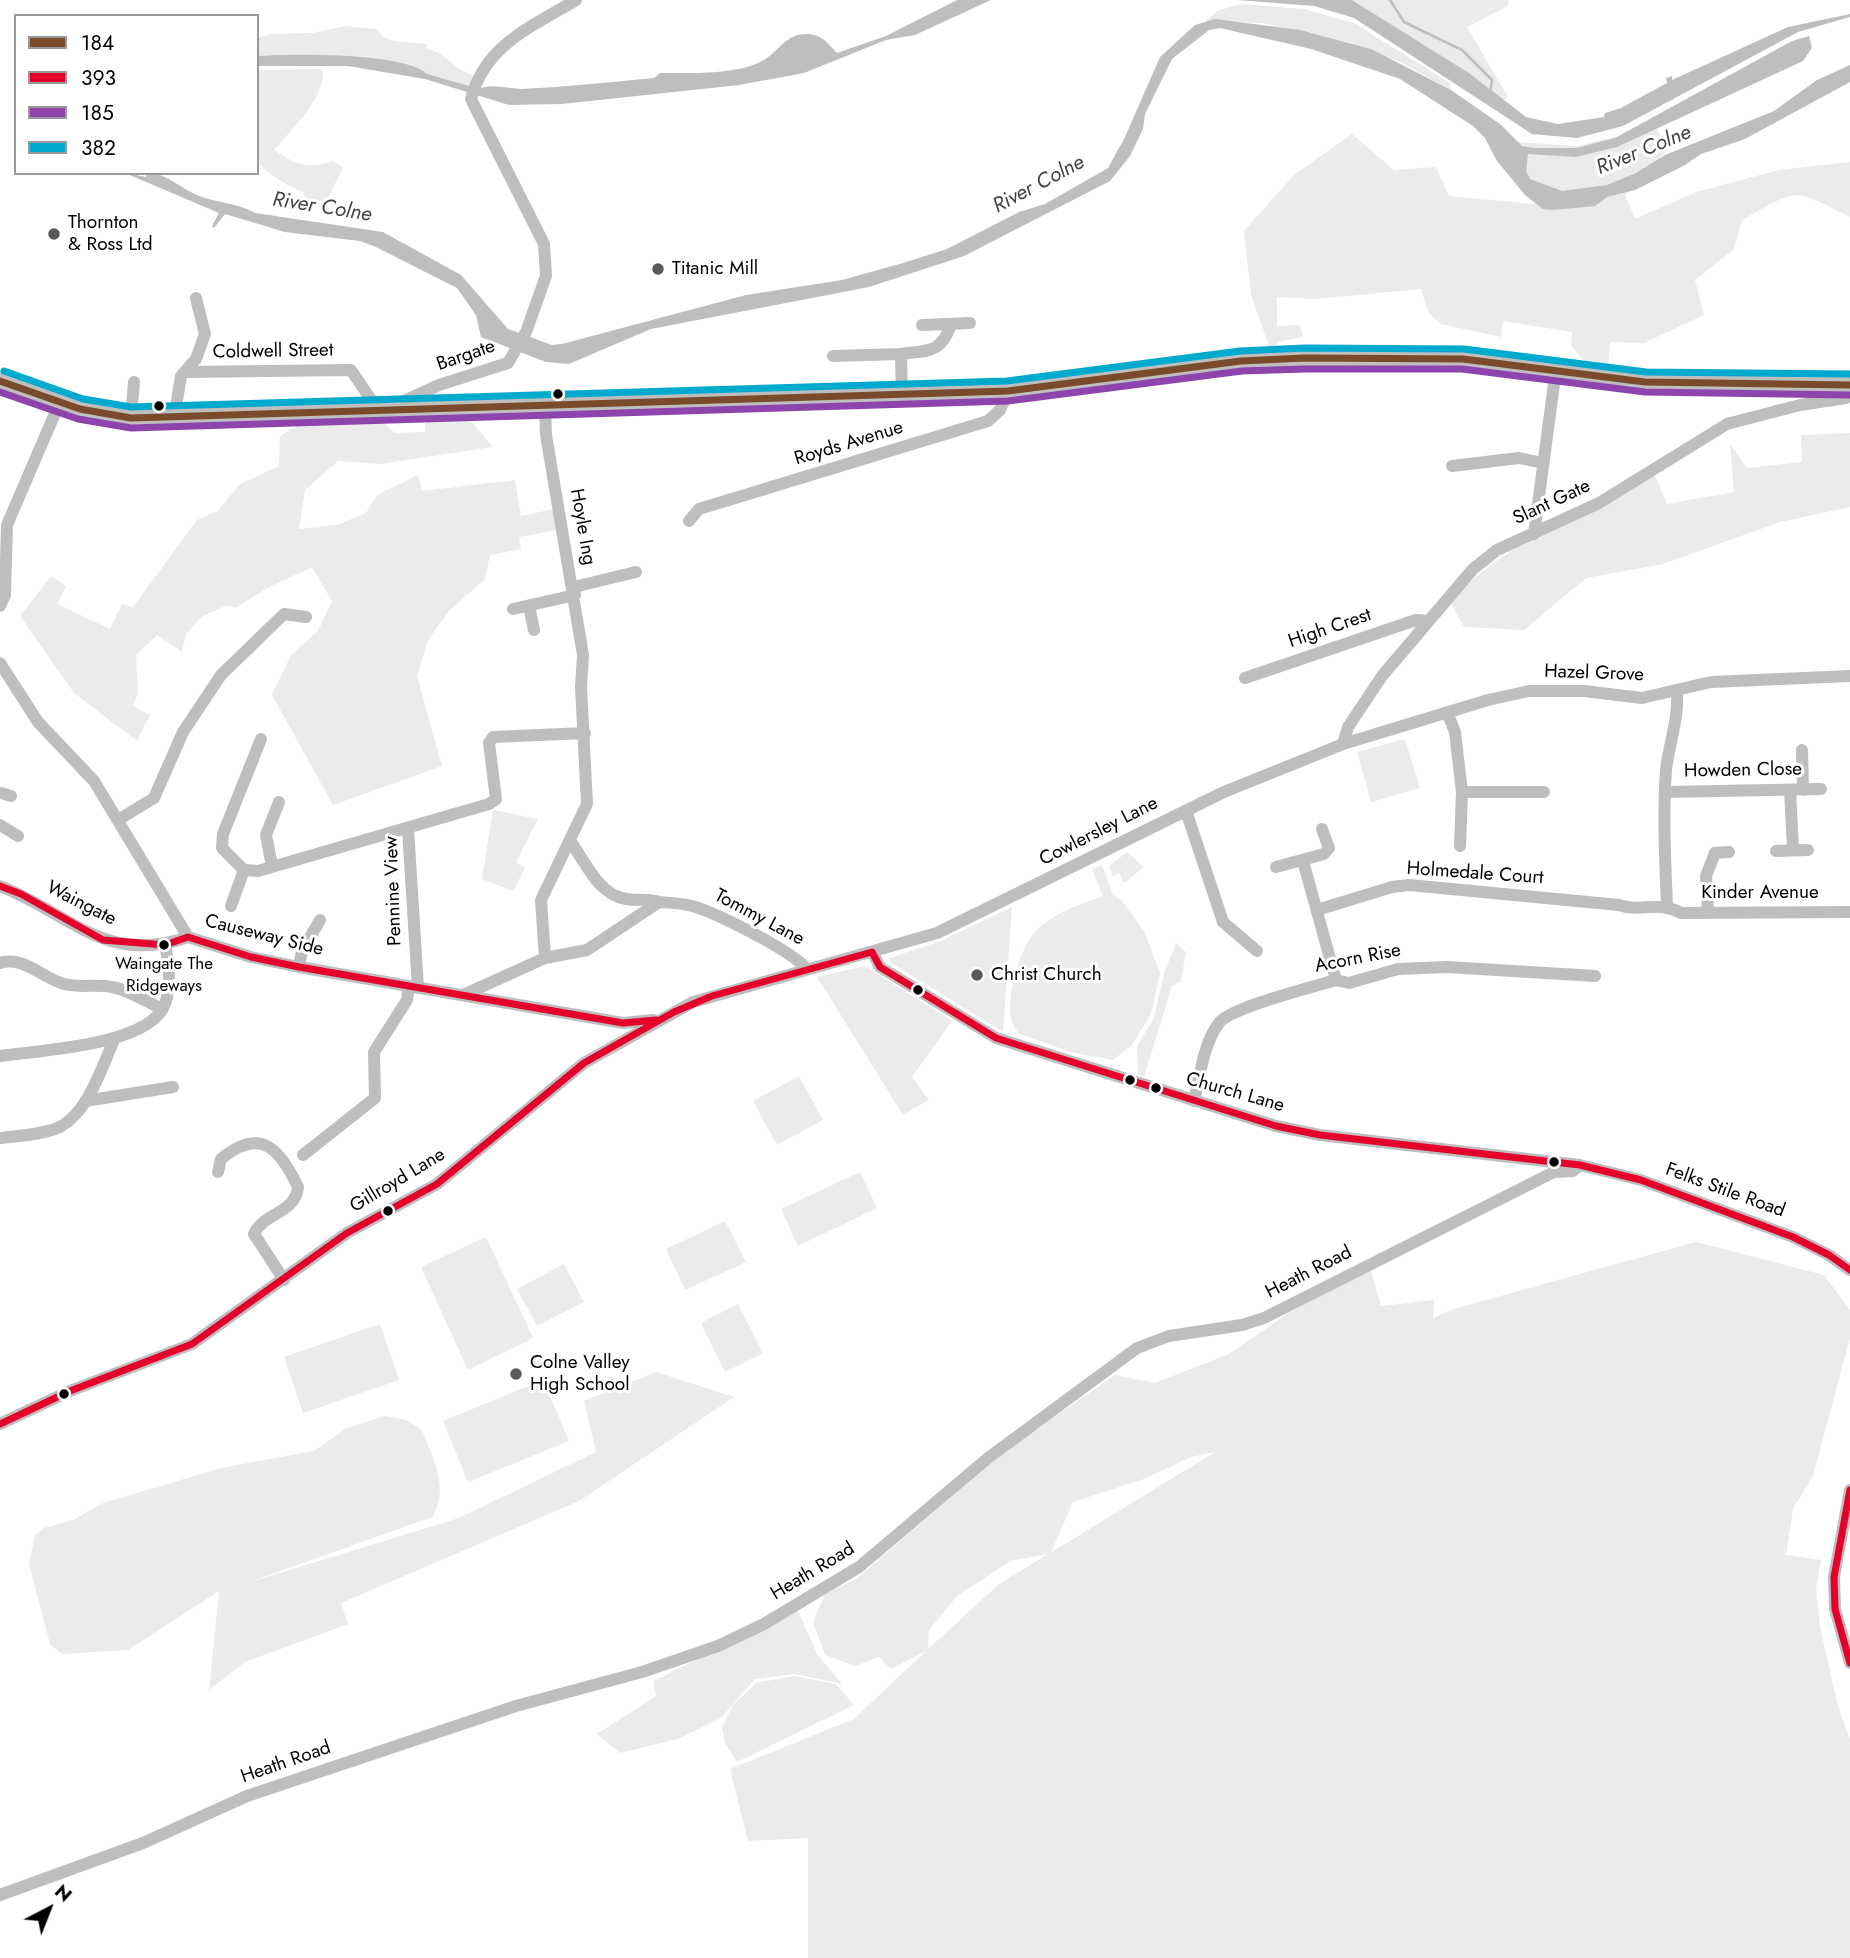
<!DOCTYPE html>
<html>
<head>
<meta charset="utf-8">
<style>
	body { margin:0 }
	#map { position:relative; width:1850px; height:1958px; overflow:hidden; background:#fff; font-family:Jost,sans-serif }
	canvas { display:block }
	.legend { position:absolute; left:14px; top:14px; width:245px; height:161px; box-sizing:border-box; background:#fff; border:2px solid #999; margin:0; padding:9px 12px; list-style:none; font-size:21px; color:#000 }
	.legend li { display:flex; align-items:center; gap:14px; height:35px }
	.legend b { width:35px; border:2px solid #999 }
	.north { position:absolute; left:14px; top:1874px; width:70px; height:70px; -webkit-text-stroke:5px #fff; paint-order:stroke; rotate:42deg; font-size:19px; font-weight:700; line-height:28px; text-align:center; color:#000 }
	.north::after { content:''; display:block; margin:auto; width:24px; height:32px; background:#000; clip-path:polygon(50% 0,100% 100%,50% 72%,0 100%) }
</style>
</head>
<body>
<div id="map">
<canvas width="1850" height="1958"></canvas>
<ul class="legend">
<li><b style="height:9px;background:#7a4b2a"></b>184</li>
<li><b style="height:9px;background:#e4002b"></b>393</li>
<li><b style="height:9px;background:#8e44ad"></b>185</li>
<li><b style="height:9px;background:#00a9ce"></b>382</li>
</ul>
<div class="north">N</div>
</div>
<script>
const c = document.querySelector('canvas').getContext('2d');
c.lineJoin = 'round';
function fillPath(path, color) {
  c.fillStyle = color;
  c.fill(path, 'evenodd');
}
function stroke(path, color, width, dash) {
  c.strokeStyle = color;
  c.lineWidth = width;
  c.lineCap = dash ? 'butt' : 'round';
  c.setLineDash(dash || []);
  c.stroke(path);
}
function write(font, color, halo, rows, align = 'center') {
  c.font = font + ' Jost,sans-serif';
  c.lineWidth = 6;
  c.setLineDash([]);
  c.textBaseline = 'middle';
  c.strokeStyle = halo;
  c.fillStyle = color;
  for (const [text, x, y, turn = 0] of rows) {
    c.save();
    c.translate(x, y);
    c.rotate((+turn || 0) * Math.PI / 180);
    c.textAlign = isNaN(turn) ? turn : align;
    if (halo) c.strokeText(text, 0, 0);
    c.fillText(text, 0, 0);
    c.restore();
  }
}
const green = new Path2D(`
	M1352,0H1509L1508,6L1467,27L1508,97L1503,101L1469,73Z
	M1241,4L1304,9L1354,23L1450,83L1451,90L1400,62L1348,42L1263,23L1206,21L1217,11Z
	M345,26L377,29C386,47 409,40 427,44L426,48C451,55 452,70 476,76L471,87C401,67 330,50 257,56V38L271,34L313,33Z
	M323,69C325,99 292,129 274,150C295,164 307,170 332,161L343,167L328,198L335,204L306,200L303,192C286,184 268,176 257,160V70Z
	M1656,127L1668,149L1625,195L1635,219L1696,192L1779,170L1850,162V217C1791,187 1800,188 1742,220L1734,249L1695,280L1704,315L1644,343L1610,342L1608,368L1586,363L1571,346L1572,332L1503,321L1501,337L1441,324L1428,312L1421,289L1317,299L1277,297V326L1300,325L1303,337L1278,342L1271,352L1251,295L1244,231L1294,175L1352,134L1394,170L1436,167L1449,196L1534,204L1517,142L1577,146Z
	M380,419L395,433L425,432V419H469L493,447L380,464L338,461L305,490L299,529L337,525L366,513L377,495L418,475L422,491L515,480L521,516L554,509L557,530L519,537L521,549L490,555L485,579L448,612L428,640L417,676L442,766L333,805L272,695L291,655L318,631L332,601L312,567L269,587L237,607L225,606L201,617L186,634L182,652L157,635L136,655L138,693L133,706L150,715L137,741L74,693L20,616L51,576L66,586L57,604L110,629L122,604L133,607L197,520L218,511L240,484L279,466L280,436L303,422Z
	M1850,433V507L1780,522L1663,564L1586,578L1524,630L1464,627L1450,602C1506,542 1583,511 1654,473L1667,504L1734,492L1730,444L1747,468L1802,462L1801,435Z
	M1405,739L1420,788L1371,802L1357,752Z
	M493,810L538,819L516,862L525,868L513,891L482,879Z
	M1127,852L1144,867L1124,883L1119,872L1113,877L1109,866Z
	M1102,865L1113,895L1121,900L1144,931L1160,973L1151,1014L1132,1045L1113,1060L1070,1052L1018,1033C1015,1026 1010,1020 1010,1013C1009,990 1020,948 1036,931C1051,914 1082,904 1103,896L1092,869Z
	M1012,907L1003,1032L890,962L889,958L941,941Z
	M1176,943L1186,952L1181,981L1172,986L1144,1077L1138,1074L1137,1046L1154,1018L1164,973Z
	M865,966L952,1021L912,1077L929,1100L903,1115L817,977Z
	M799,1076L823,1120L777,1145L753,1101Z
	M860,1172L877,1208L798,1246L781,1209Z
	M725,1221L746,1262L685,1290L666,1249Z
	M486,1237L533,1338L468,1370L421,1267Z
	M1696,1242L1824,1275L1850,1310V1338L1813,1476L1793,1509L1786,1555L1821,1560L1816,1589L1820,1627L1838,1706L1850,1740V1958H808V1838L748,1841L730,1769L854,1719L926,1651L891,1669L879,1657L855,1666L825,1655L813,1622L825,1594L856,1579L1004,1452L1115,1375L1155,1383L1229,1354L1287,1314L1370,1268L1381,1306L1434,1300L1433,1318L1457,1308ZM1215,1452L1052,1552H1051L1073,1502L1144,1479L1191,1457ZM1048,1554L998,1585L928,1649L929,1630L957,1596L1010,1561Z
	M564,1264L584,1302L537,1326L517,1289Z
	M738,1304L763,1353L725,1372L701,1323Z
	M380,1324L399,1380L303,1413L284,1357Z
	M656,1372L734,1397L579,1501L341,1603L348,1624L245,1662L209,1690L219,1591L128,1650L62,1654L50,1644L29,1564L35,1535L44,1528L73,1520L103,1503L221,1468L314,1451L347,1428L385,1416L406,1420L422,1430C433,1460 450,1488 432,1517L247,1583L459,1518L596,1452L584,1401Z
	M543,1380L569,1441L468,1482L443,1421Z
	M798,1611L817,1654L842,1684L795,1674L755,1679L721,1718L678,1739L620,1753L597,1734L656,1696L653,1681Z
	M794,1676L836,1684L854,1705L737,1762L725,1743L722,1727L733,1705L756,1683Z`);
const water = new Path2D(`
	M957,0H991L915,35L886,40L804,73L739,85L562,104L509,105L425,79L348,66H257V56C292,54 402,52 427,74L479,89C492,83 508,89 522,89C566,87 610,82 654,78L660,73C689,73 736,75 762,61C779,52 785,34 806,34C822,34 827,43 837,53L886,36Z
	M1237,0H1352L1469,73L1526,117L1558,124L1604,117L1605,113L1621,108L1667,83L1666,78L1672,76V80L1788,27L1850,14V17L1798,32L1623,126L1577,138L1532,134L1354,18L1314,6Z
	M1215,19L1300,30L1371,49L1451,90L1500,124L1522,146L1533,148H1577L1615,138L1792,41L1809,36L1812,48L1803,61L1617,147L1576,157L1528,154L1526,171L1530,179L1562,191L1607,185L1636,173L1665,155L1774,111L1817,80L1850,65V82L1745,139L1701,154L1685,165L1635,190L1607,197L1595,206L1553,210L1543,209L1525,195L1497,161L1485,138L1473,126L1400,79L1311,49L1220,28L1209,30L1172,59L1145,114L1143,129L1130,156L1110,181L964,256L869,287L651,329L569,364L546,362L481,337L476,315L457,288L376,247L360,241L285,232L225,214L214,228L212,226L219,213L125,173L146,177V173C167,173 178,187 197,195C216,203 238,203 255,213L383,232L461,275L508,329L552,345L562,344L746,295L842,280L903,263L947,249L1019,212L1045,204L1108,168L1125,137L1160,57L1195,25Z`);
const stream = new Path2D(`
	M1390,0L1404,22L1462,50L1492,80L1490,94`);
const minor = new Path2D(`
	M922,325L970,323
	M901,354C929,350 940,354 951,325
	M833,356L901,354L902,394
	M185,372L351,370L372,401L384,410L439,385L508,363L526,332L546,276L544,244L471,99C485,45 531,27 576,0
	M131,418L134,382
	M174,419L181,376L196,359L205,334L196,298
	M1452,466L1519,458L1543,463
	M689,521L699,509L988,421L1000,410L1008,391
	M1534,534L1556,369
	M574,587L636,572
	M0,606L5,595L7,525L59,404
	M529,606L534,630
	M513,609L575,595
	M0,663L38,722L94,781L188,937L251,957L299,967L623,1023L653,1020
	M1245,678L1416,620L1429,621
	M1447,712L1455,732L1462,792H1544
	M261,739L223,834L222,848L244,870L258,871L489,804L496,799L489,743L493,737L585,733
	M1343,744L1348,727L1382,676L1473,569L1497,550L1599,503L1727,424L1800,405L1846,398L1850,395
	M1802,750L1803,790
	M1790,790L1793,850
	M1666,792L1821,789
	M1,793L11,796
	M1186,811L1223,922L1257,951
	M118,820L154,798L183,732L221,675L284,614L306,617
	M0,825L18,836
	M408,829L418,988
	M570,841C586,862 597,894 626,899C638,901 648,898 659,902
	M1460,846L1462,792
	M1776,851L1808,850
	M1303,861L1336,980
	M272,866L266,835L279,802
	M1276,867L1324,854L1329,848L1322,829
	M0,886C70,913 105,966 188,937
	M1667,905C1665,860 1663,815 1666,770C1669,743 1679,719 1677,690
	M231,906L244,870
	M1317,910L1392,887L1409,885L1619,905C1642,913 1658,900 1681,913L1850,912
	M1708,913L1706,876L1715,853L1729,852
	M872,952L880,967L996,1038L1276,1126L1320,1135L1580,1165L1641,1180L1793,1237L1829,1255L1850,1270
	M545,958L541,900L587,804L581,687L583,655L546,435L545,406
	M0,963C25,956 40,977 64,984C80,988 96,984 112,987C129,990 147,1002 162,1009
	M299,967L302,951L320,920
	M463,995L545,958L587,950L659,902C670,903 682,903 692,906C715,912 792,951 807,969
	M0,1056C40,1050 149,1046 165,1004C172,985 169,963 165,945
	M85,1101L173,1087
	M1194,1101C1200,1077 1203,1044 1219,1023C1231,1007 1313,987 1336,980L1349,983L1398,969L1447,967L1595,976
	M0,1138C18,1136 38,1135 55,1129C88,1116 101,1068 115,1038
	M303,1155L375,1098L374,1052L407,1000L409,986
	M218,1172L221,1159C260,1127 279,1147 298,1187C296,1213 263,1213 254,1234L284,1280
	M0,1424L70,1391L192,1344L347,1233L437,1184L584,1063L693,1002L937,933L1224,792L1343,744L1488,700L1529,691H1584L1642,698L1711,682L1850,676
	M1850,1490L1834,1577L1835,1609L1850,1663
	M0,1895L143,1843L247,1796L516,1706L642,1672L718,1646L764,1624L859,1567L988,1458L1137,1348L1169,1336L1242,1325L1264,1318L1554,1172L1573,1171L1580,1165`);
const major = new Path2D(`
	M0,381C44,398 84,414 131,418L1008,391L1241,361L1305,358L1463,359L1645,382L1850,385`);
const bus1 = new Path2D(`
	M0,381L80,409L131,418L1008,391L1241,361L1305,358L1463,359L1645,382L1850,385`);
const bus2 = new Path2D(`
	M0,886L21,894L103,940L165,945L188,937L251,957L299,967L623,1023L656,1020
	M0,1424L70,1391L192,1344L347,1233L437,1184L584,1063L674,1012L712,996L872,952L880,967L996,1038L1276,1126L1320,1135L1580,1165L1641,1180L1793,1237L1829,1255L1850,1270
	M1850,1490L1834,1577L1835,1609L1850,1663`);
const bus3 = new Path2D(`
	M0,392L78,419L131,428L1008,401L1242,371L1305,369H1462L1645,392L1850,395`);
const bus4 = new Path2D(`
	M4,371L83,399L131,407L1007,381L1240,351L1305,348L1464,349L1646,372L1850,374`);
const markers = [
	[54,234,7,"#595959"],
	[658,269,7,"#595959"],
	[558,394,6,"#000"],
	[159,406,6,"#000"],
	[164,945,6,"#000"],
	[977,975,7,"#595959"],
	[918,990,6,"#000"],
	[1130,1080,6,"#000"],
	[1156,1088,6,"#000"],
	[1554,1162,6,"#000"],
	[388,1211,6,"#000"],
	[516,1374,7,"#595959"],
	[64,1394,6,"#000"]
];
const busNames = [
	["Waingate The",164,965],
	["Ridgeways",164,987]
];
const poiNames = [
	["Thornton",68,223],
	["& Ross Ltd",68,245],
	["Titanic Mill",672,269],
	["Christ Church",991,975],
	["Colne Valley",530,1363],
	["High School",530,1385]
];
const streetNames = [
	["Coldwell Street",273,352,-1],
	["Bargate",466,356,-19],
	["Royds Avenue",849,444,-17],
	["Slant Gate",1552,503,-25],
	["Hoyle Ing",582,527,80],
	["High Crest",1330,629,-19],
	["Hazel Grove",1594,674,2],
	["Howden Close",1743,771,-1],
	["Cowlersley Lane",1099,832,-27],
	["Holmedale Court",1475,874,4],
	["Pennine View",394,891,-92],
	["Kinder Avenue",1760,893],
	["Waingate",81,904,27],
	["Tommy Lane",759,918,28],
	["Causeway Side",264,936,14],
	["Acorn Rise",1358,959,-11],
	["Church Lane",1235,1093,16],
	["Gillroyd Lane",398,1181,-31],
	["Felks Stile Road",1725,1191,20],
	["Heath Road",1309,1273,-27],
	["Heath Road",813,1572,-31],
	["Heath Road",286,1763,-19]
];
const waterNames = [
	["River Colne",1644,151,-22],
	["River Colne",1039,185,-28],
	["River Colne",322,208,9]
];
fillPath(green, '#ebebeb');
fillPath(water, '#bebebe');
stroke(stream, '#bebebe', 2.5);
stroke(major, '#dbdbdb', 19);
stroke(minor, '#bebebe', 12);
stroke(major, '#bebebe', 16);
stroke(bus1, '#7a4b2a', 7);
stroke(bus2, '#e4002b', 7);
stroke(bus3, '#8e44ad', 7);
stroke(bus4, '#00a9ce', 7);
for (const [x, y, r, color] of markers) {
  const dot = new Path2D();
  dot.arc(x, y, r, 0, 2 * Math.PI);
  c.fillStyle = color;
  c.fill(dot);
  stroke(dot, '#fff', 2.5);
}
write('17px', '#000', '#fff', busNames);
write('19px', '#000', '#fff', poiNames, 'left');
write('19px', '#000', '#fff', streetNames);
write('italic 21px', '#434343', '#fff', waterNames);
</script>
</body>
</html>
